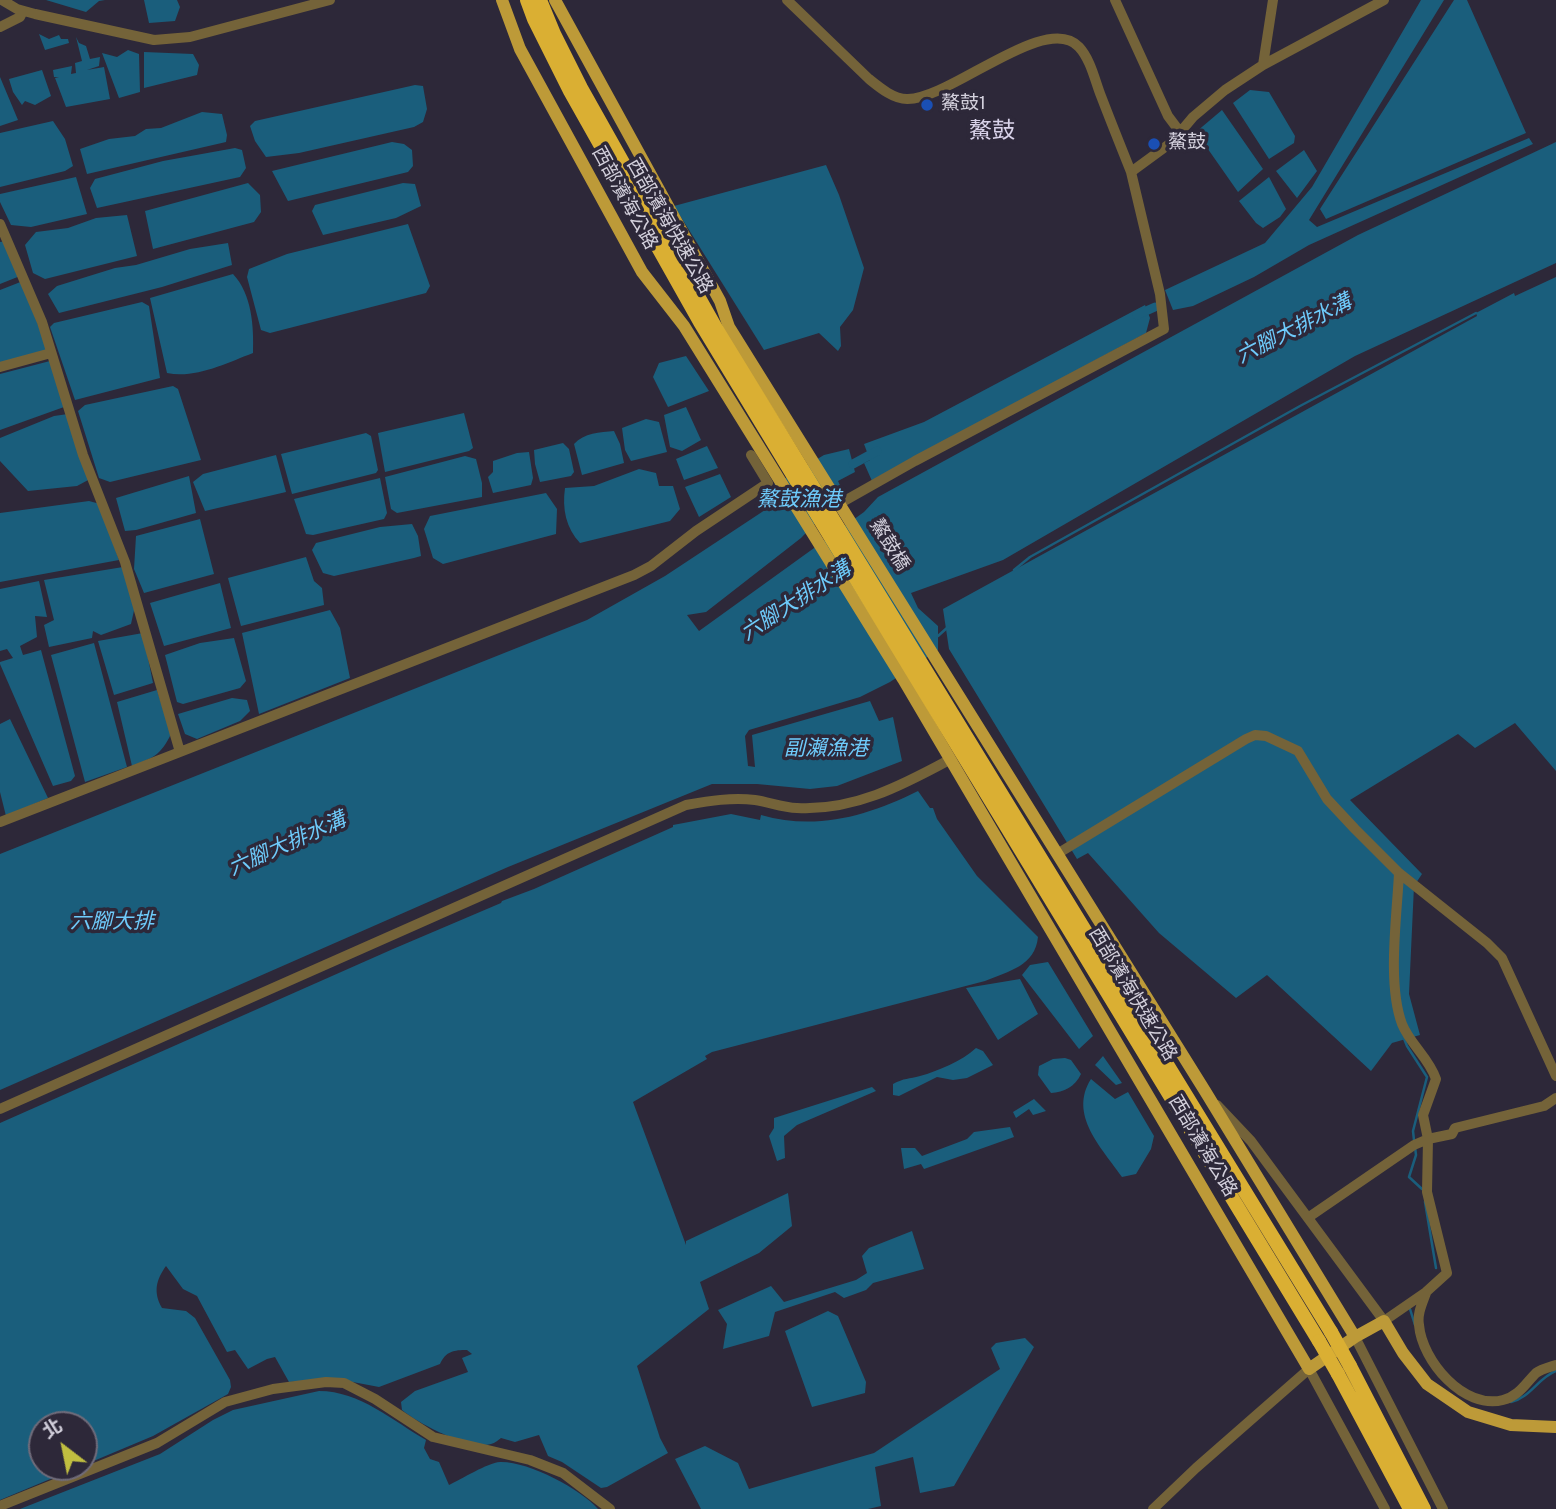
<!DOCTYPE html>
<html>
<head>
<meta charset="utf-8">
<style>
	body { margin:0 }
	#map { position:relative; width:1556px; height:1509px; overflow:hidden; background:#2d2839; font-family:Overpass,"Noto Sans TC",sans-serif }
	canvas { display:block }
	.north { position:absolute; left:28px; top:1411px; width:70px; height:70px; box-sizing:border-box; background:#2d2839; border:2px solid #6f6b7a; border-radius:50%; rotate:328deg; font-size:19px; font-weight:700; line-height:28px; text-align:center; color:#d3d0dc }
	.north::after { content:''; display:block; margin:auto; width:24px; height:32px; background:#c0be40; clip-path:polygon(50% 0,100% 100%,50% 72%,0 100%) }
</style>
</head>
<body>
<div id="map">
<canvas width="1556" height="1509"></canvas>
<div class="north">北</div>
</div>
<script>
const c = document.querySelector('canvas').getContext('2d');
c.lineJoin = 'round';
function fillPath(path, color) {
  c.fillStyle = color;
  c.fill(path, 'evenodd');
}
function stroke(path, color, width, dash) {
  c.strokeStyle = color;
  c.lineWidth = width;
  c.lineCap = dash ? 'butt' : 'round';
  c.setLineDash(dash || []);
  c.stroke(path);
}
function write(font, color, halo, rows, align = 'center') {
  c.font = font + ' Overpass,"Noto Sans TC",sans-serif';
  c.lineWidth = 7;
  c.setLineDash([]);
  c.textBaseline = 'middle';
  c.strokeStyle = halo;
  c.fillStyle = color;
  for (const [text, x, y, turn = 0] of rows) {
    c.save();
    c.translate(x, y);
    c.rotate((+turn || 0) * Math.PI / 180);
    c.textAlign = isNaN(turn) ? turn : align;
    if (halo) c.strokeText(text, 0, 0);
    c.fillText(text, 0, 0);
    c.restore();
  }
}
const water = new Path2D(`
	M46,0H105L99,1L86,12Z
	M144,0H177L180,7L175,21L149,23Z
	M1421,0H1444L1309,220L1317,227L1529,138L1533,144L1309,245L1254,277L1193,306L1173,310L1165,290L1265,243L1312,187Z
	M1454,0H1467L1526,133L1326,219L1320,209Z
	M39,34L49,39L59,35L61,39H68L69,43L45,50Z
	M76,37L79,43L86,46L90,59L100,57L99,66L87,70L104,67L110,99L66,107L55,78L59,77H54L53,70L72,66L71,74L76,73L75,63L82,61Z
	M128,50L139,54L140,92L119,98L102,53L117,57Z
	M144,52L193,54L199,65L197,75L144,88Z
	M42,70L51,96L35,105L25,101L22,105L13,92L9,79Z
	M0,77L18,120L0,126Z
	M415,85L423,86L427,109L423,122L414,127L299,153L266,157L255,141L250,126L255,121Z
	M1250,90L1269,92L1295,136L1294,143L1269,159L1233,103Z
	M1222,110L1263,169L1238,192L1196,132Z
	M202,112L222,114L227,135L226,142L87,174L80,149L109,139L135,136L146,129L161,128Z
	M53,121L65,139L73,166L65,171L0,187V133Z
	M392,142L404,144L412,150L413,166L408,172L288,201L272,171Z
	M1556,142V263L1355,356L1003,560L911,593L918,608L938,626V650L890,682L860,697L749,730L745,736L748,766L755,767L752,735L870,701L879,721L893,717L902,761L837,786L810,789L757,784H712L508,867L0,1090V854L587,620L665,576L765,510L762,504L773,497L769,488L824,455L849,449L855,472L838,481L844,494L801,538L706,612L687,615L699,631L864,512L878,497L1358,235Z
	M235,148L242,150L246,168L240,177L97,208L90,188L95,179L163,161Z
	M1304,150L1317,171L1297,198L1276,171Z
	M826,165L839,195L864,268L853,310L840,327L841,346L838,351L819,333L764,350L674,206Z
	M76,177L87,214L31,227L11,225L0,202V194Z
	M1269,177L1286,209L1280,217L1263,228L1256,223L1239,201Z
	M248,183L260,195L261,212L254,222L153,249L145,211Z
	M403,183L415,184L421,206L396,218L323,235L312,211L315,205Z
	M127,215L137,256L45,279L33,273L25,245L36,232L68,228L96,218Z
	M408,224L430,286L426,293L270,333L261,330L247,277L249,269L287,254Z
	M5,241L20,276L0,284V242Z
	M228,243L232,265L162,287L59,313L48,294L57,286L115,268L136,265L190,249Z
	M233,274C252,294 254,327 253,353C227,363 195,379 167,373L150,298Z
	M1556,277V771L1515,723L1475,748L1458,734L1350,800L1422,874L1414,886L1409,994L1420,1035L1392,1043L1371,1071L1267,975L1236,998L1159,933L1088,853L1077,859L949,649L943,609L1477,316L1476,313L1514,293L1515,296Z
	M23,281L47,350L0,363V290Z
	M142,302L149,306L160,378L75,400L50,327L54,323Z
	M1145,305L1150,318L1146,333L872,481L864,463L870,460L864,444L924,422Z
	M686,356L709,391L668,407L653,377L659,363Z
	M50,361L64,407L0,430V374Z
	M173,386L178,389L201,460L110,482L99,478L78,411L85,405Z
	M686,407L701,440L682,451L670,447L664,415Z
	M464,413L473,448L469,451L385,472L378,433Z
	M68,414L90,479L77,486L28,491L0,461V438L54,416Z
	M646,419L659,422L667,452L631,461L625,450L622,428Z
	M614,431L620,444L624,463L582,475L574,444C584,433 600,432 614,431Z
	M366,433L371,436L378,470L376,473L292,494L281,454Z
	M563,443L569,449L574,472L571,476L540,482L535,464L534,450Z
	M707,446L718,468L684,480L676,459Z
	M529,452L533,478L531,485L493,493L488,477L493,472V461L517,453Z
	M276,455L286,492L205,511L193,482L203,474Z
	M465,456L476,459L482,483V497L397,513L391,509L385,477Z
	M639,469L656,473L659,486H673L680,509L670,521L580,543C566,528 562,509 565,488L594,486Z
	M720,474L731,497L699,517L685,487Z
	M189,476L196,513L136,530L125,531L116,498Z
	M380,478L387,513L384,519L313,535L306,534L294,499Z
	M546,493L557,509L556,534L443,564L433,558L424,529L430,516Z
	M89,501L100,504L119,560L0,582V513Z
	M200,519L214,574L144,593L134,569L136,536Z
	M412,524L418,536L421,556L414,558L334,576L323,573L312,550L316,543L380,527Z
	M306,557L314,581L322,588L324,605L241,626L228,578Z
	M123,567L135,606L131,624L101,635L93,631L92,638L49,647L44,625L54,620L44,580Z
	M39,581L47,617L35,616L37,637L20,646L23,655L41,650L75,776L71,781L53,786L0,664V662L13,658L7,649L0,651V589Z
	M220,583L231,628L164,646L150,603Z
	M330,610L340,628L350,678L259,714L242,633Z
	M143,633L153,683L114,695L98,641Z
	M234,638L246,681L240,688L183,704L177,702L165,655L200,643Z
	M94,643L127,767L85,782L51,655Z
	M157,690L171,734C161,755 153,758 132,766L117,702Z
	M232,698L247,700L250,711L240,721L197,739L185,734L178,714Z
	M10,719L48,798L6,816L0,792V724Z
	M918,791L930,808H933L937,819L977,876L1038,937C1035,966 1009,971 985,981L712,1052L705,1056L707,1059L633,1102L686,1245V1241L788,1193L792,1226L759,1253L700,1282L709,1309L637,1366L660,1438L668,1453L607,1487L601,1488L562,1462L548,1456L539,1435L515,1442L501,1438C498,1440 495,1443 491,1444C469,1450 419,1424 402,1410L401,1402L415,1391L468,1372L462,1358L472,1354L467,1350C454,1350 446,1351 440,1364L379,1387L337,1379L289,1382L275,1357L267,1359L248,1369L235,1350L227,1352L197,1296L183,1289L166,1266C156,1280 153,1292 162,1308L186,1311L195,1318L230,1380L231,1387L228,1394L153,1436L84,1465V1425H42V1467H79L0,1500V1123L393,949L501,903L502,901L534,889L673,827V825L731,814L760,820L761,815C816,831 868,816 918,791Z
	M1048,962L1093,1036L1079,1049L1022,975L1030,965Z
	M1020,979L1038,1014L998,1040L966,988Z
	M976,1048L983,1051L993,1065L967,1078L953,1080L937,1077L899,1096L893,1095V1084C904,1078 909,1079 920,1076C938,1071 962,1061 976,1048Z
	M1103,1056L1122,1083L1116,1085L1095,1065Z
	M1065,1058L1071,1060L1081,1074C1075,1087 1064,1092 1051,1093L1038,1075L1039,1066L1053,1059Z
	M1091,1079L1115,1099L1128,1092L1154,1136L1151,1149L1136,1174L1122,1177C1102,1148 1068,1115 1091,1079Z
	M872,1087L876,1091L797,1125L784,1136L785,1158L777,1161L769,1136L774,1128V1118Z
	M1034,1099L1046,1111L1033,1115L1029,1109L1016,1118L1013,1112Z
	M1010,1127L1014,1137L924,1169L921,1164L904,1169L901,1148H915L922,1156L967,1139L974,1132Z
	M912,1231L924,1269L873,1283L866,1290L844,1298L835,1292L775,1312L769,1336L723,1349L727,1324L718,1310L771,1286L784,1302L856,1280L867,1273L862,1256L869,1248Z
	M828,1311L838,1316L866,1382L865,1393L812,1407L785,1331Z
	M1025,1338L1034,1347L954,1486L920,1493L913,1457L875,1467L881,1506L868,1509H701L675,1459L705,1446L738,1463L749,1489L874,1453L1000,1369L991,1348L996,1343Z
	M319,1391C360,1391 393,1421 426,1440L424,1448L430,1459L439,1462L449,1485C462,1479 487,1463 500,1462C528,1461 581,1489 598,1509H20L160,1454L213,1420L233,1410Z`);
const stream = new Path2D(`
	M1014,570L1030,557L1300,406L1476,313
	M938,636L948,627
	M1403,1036L1407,1046L1427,1077L1413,1131L1414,1140
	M1415,1147L1416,1155L1409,1177L1422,1189
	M1425,1202L1436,1268
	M1410,1309L1415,1325
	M1511,1402C1530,1398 1538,1378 1556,1371`);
const canal = new Path2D(`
	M1137,315L1155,307
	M853,464L877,451`);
const minor = new Path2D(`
	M2,0L17,9L35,14L154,40L190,37L330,0
	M787,0L869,79C879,87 893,99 907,99C950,100 1046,11 1079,47C1091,60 1095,81 1101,96C1111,122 1121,147 1131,172L1172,142L1193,117L1225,90L1263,65L1384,0
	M1115,0L1168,116L1180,132
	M0,27L20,17L23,11
	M1263,65L1273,0
	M0,224L42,322L83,455L125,562L180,752
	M0,367L51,353
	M839,504L915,461L1164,329L1160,294L1131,172
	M0,822L634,575L651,566L696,531L768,483L751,455
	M1057,854L1246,739L1255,735L1266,736L1298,751L1327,799L1355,829L1399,873L1487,943L1502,958L1556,1076
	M1217,1105L1251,1141L1384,1321L1426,1292L1447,1273L1427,1192L1428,1139L1452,1134L1455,1128L1544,1106L1556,1098
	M0,1109L686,805C709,801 732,797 755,800C769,802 783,808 797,808C853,811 901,786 949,760
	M1309,1217L1414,1145L1428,1139L1423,1115L1436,1079C1429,1058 1410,1044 1402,1024C1387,984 1397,916 1399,873
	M1426,1293C1422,1304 1417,1314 1419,1325C1422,1361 1464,1410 1503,1400C1519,1396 1525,1384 1536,1373C1541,1369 1550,1367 1556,1365
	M1355,1337L1443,1509
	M0,1506L157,1443L225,1402L273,1389L326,1382L344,1383L375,1399L433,1437L530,1460L563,1473L610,1509
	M1153,1509L1196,1468L1309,1369L1385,1509`);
const major = new Path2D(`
	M502,0L520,49L642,272L684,326L903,679L1309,1369L1355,1337L1384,1321L1403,1353L1427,1384L1468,1412L1511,1425L1556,1427
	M555,0L720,301L729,327L1205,1091L1355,1337`);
const highway = new Path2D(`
	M527,0L534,19L570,91L700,322L1319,1341
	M540,0L554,34L581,88L717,330L1331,1332
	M1350,1366L1424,1509
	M1338,1374L1410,1509`);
const highwayBridge = new Path2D(`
	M1331,1332L1350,1366
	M1319,1341L1338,1374`);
const markers = [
	[927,105,7,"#1a4fb4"],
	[1154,144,7,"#1a4fb4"]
];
const poiNames = [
	["鰲鼓1",941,105],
	["鰲鼓",1168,144]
];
const streetNames = [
	["西部濱海公路",623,199,61],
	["西部濱海快速公路",668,227,60],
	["鰲鼓橋",888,546,58],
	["西部濱海快速公路",1131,995,59],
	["西部濱海公路",1201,1147,59]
];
const waterNames = [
	["六腳大排水溝",1295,331,-27],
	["鰲鼓漁港",799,502],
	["六腳大排水溝",797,603,-33],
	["副瀨漁港",826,751],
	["六腳大排水溝",288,846,-24],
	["六腳大排",112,924]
];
const quarterNames = [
	["鰲鼓",992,133]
];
fillPath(water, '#1a5e7c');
stroke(stream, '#1a5e7c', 2.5);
stroke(canal, '#1a5e7c', 9);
stroke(minor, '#746339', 10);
stroke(major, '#bd9a38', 12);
stroke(highway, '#daaf33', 14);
stroke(highwayBridge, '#daaf33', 14);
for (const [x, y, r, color] of markers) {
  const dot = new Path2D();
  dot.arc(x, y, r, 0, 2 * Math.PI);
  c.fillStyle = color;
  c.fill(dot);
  stroke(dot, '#2d2839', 2.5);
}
write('19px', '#d3d0dc', '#2d2839', poiNames, 'left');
write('19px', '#d3d0dc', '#2d2839', streetNames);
write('italic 21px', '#6ecbfb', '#2d2839', waterNames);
write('23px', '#d9d3ea', '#2d2839', quarterNames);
</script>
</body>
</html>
